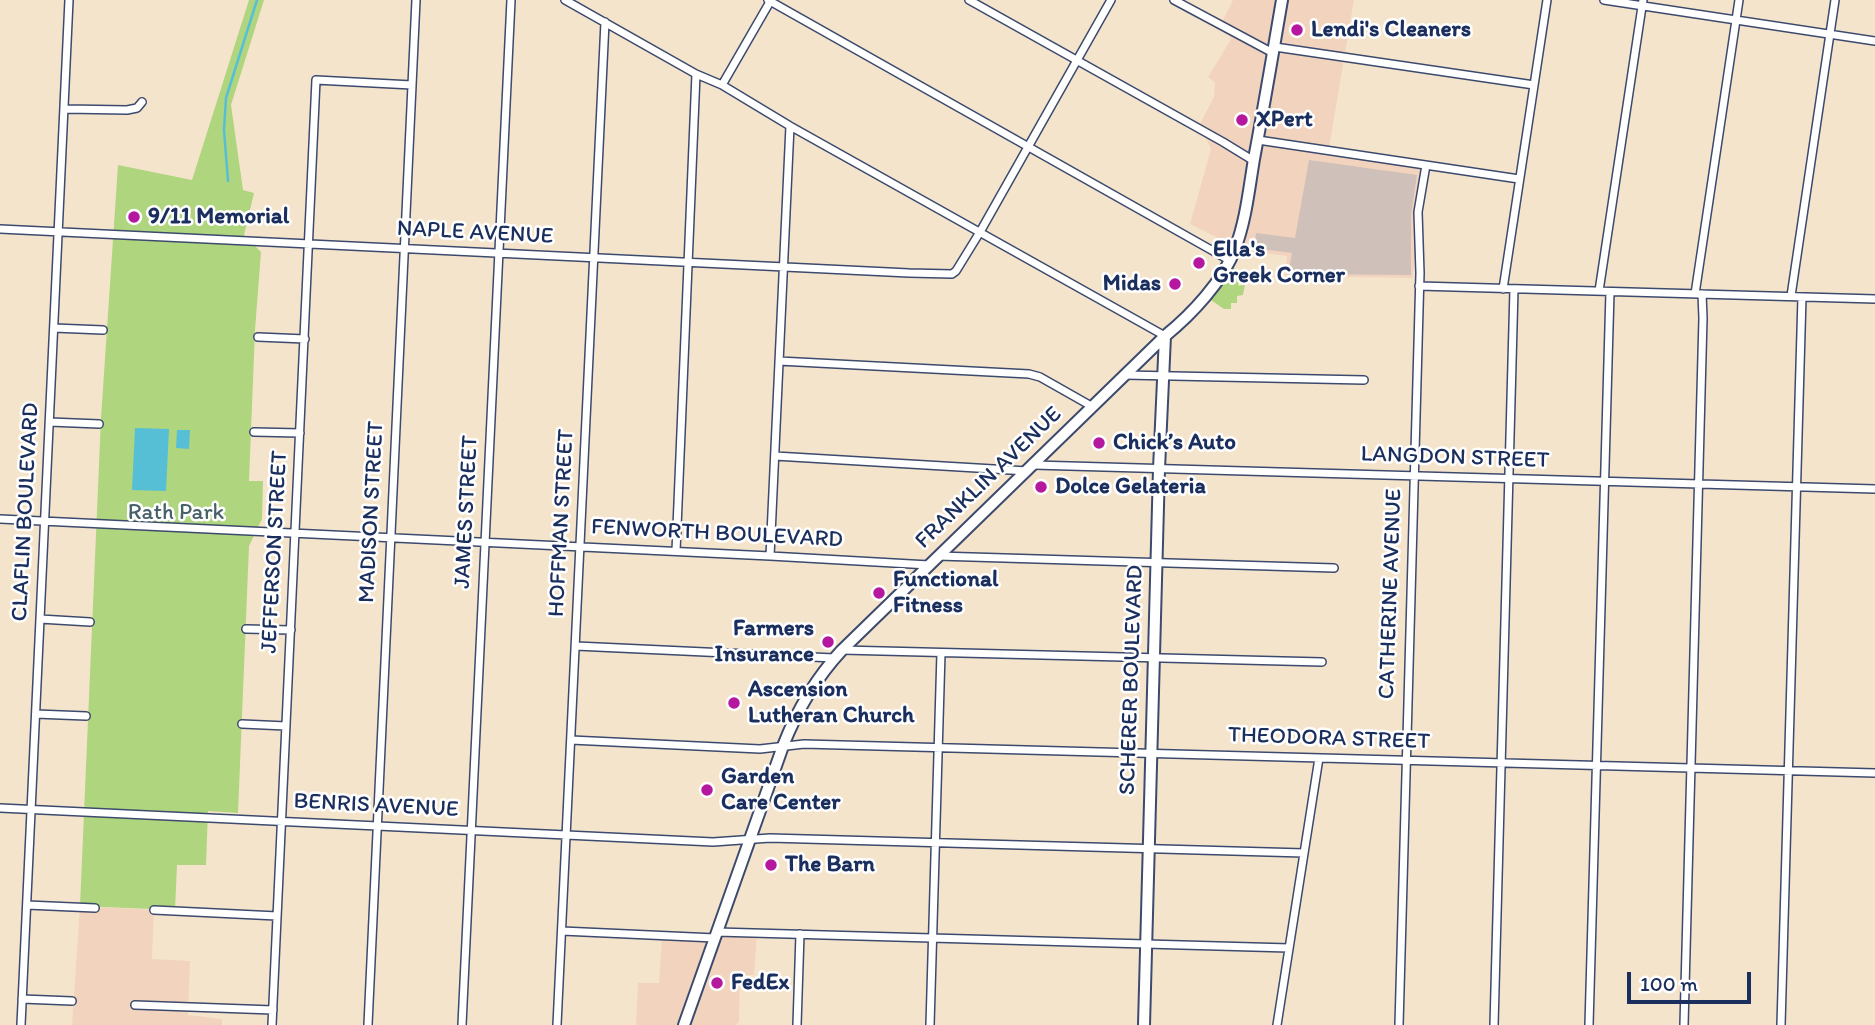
<!DOCTYPE html>
<html>
<head>
<meta charset="utf-8">
<style>
	body { margin:0 }
	#map { position:relative; width:1875px; height:1025px; overflow:hidden; background:#f5e4cc; font-family:Itim,sans-serif }
	canvas { display:block }
	.scale { position:absolute; left:1627px; top:972px; width:124px; height:32px; box-sizing:border-box; border:4px solid #1b2f5e; border-top:0; padding-left:9px; font-size:21px; line-height:24px; white-space:nowrap; color:#1b2f5e; -webkit-text-stroke:5px #fff; paint-order:stroke }
</style>
</head>
<body>
<div id="map">
<canvas width="1875" height="1025"></canvas>
<div class="scale">100 m</div>
</div>
<script>
const c = document.querySelector('canvas').getContext('2d');
c.lineJoin = 'round';
function fillPath(path, color) {
  c.fillStyle = color;
  c.fill(path, 'evenodd');
}
function stroke(path, color, width, dash) {
  c.strokeStyle = color;
  c.lineWidth = width;
  c.lineCap = dash ? 'butt' : 'round';
  c.setLineDash(dash || []);
  c.stroke(path);
}
function write(font, color, halo, rows, align = 'center') {
  c.font = font + ' Itim,sans-serif';
  c.lineWidth = 5;
  c.setLineDash([]);
  c.textBaseline = 'middle';
  c.strokeStyle = halo;
  c.fillStyle = color;
  for (const [text, x, y, turn = 0] of rows) {
    c.save();
    c.translate(x, y);
    c.rotate((+turn || 0) * Math.PI / 180);
    c.textAlign = isNaN(turn) ? turn : align;
    if (halo) c.strokeText(text, 0, 0);
    c.fillText(text, 0, 0);
    c.restore();
  }
}
const built = new Path2D(`
	M1233,0H1354L1329,148L1421,168L1413,278L1285,276L1287,256L1242,250L1190,224L1211,149L1200,124L1214,97L1215,83L1208,77L1231,39L1222,22Z
	M80,906L154,910L152,959L190,961L188,1015L222,1019V1025H72Z
	M716,931L757,932L754,975H740L739,1022L736,1025H636L638,983H659L662,937L712,939Z`);
const industrial = new Path2D(`
	M1309,160L1417,175L1411,215V275L1288,274L1292,253L1254,248L1256,233L1295,238Z`);
const green = new Path2D(`
	M249,0H264L231,105L243,190L254,193L244,235L261,252L255,330L249,481H263L262,519L249,546L238,813L208,811L206,865H177L175,910L80,906L101,418L118,165L192,180Z
	M1227,264L1242,273L1243,278L1238,284L1239,286L1245,284L1243,295L1237,296V303H1231V309H1224L1205,296Z`);
const water = new Path2D(`
	M135,428L169,429L166,491L132,490Z
	M177,430H190L189,449L176,448Z`);
const stream = new Path2D(`
	M228,181L224,130L226,98L257,0`);
const street = new Path2D(`
	M565,0L696,74L722,85L790,126L1165,336
	M768,0L1229,260
	M969,0L1223,142L1254,161
	M1174,0L1273,53
	M1604,0L1875,41
	M1275,47L1534,85
	M722,85L771,0
	M65,109L127,110L137,108L142,102
	M1258,140L1519,179
	M0,229L909,273L952,274L956,271L980,232L1111,0
	M1419,286L1875,299
	M1503,289L1547,0
	M1599,291L1643,0
	M1695,294L1739,0
	M1791,296L1835,0
	M54,328L103,330
	M258,337L305,339
	M779,361L1029,374L1040,377L1093,407
	M1125,375L1364,380
	M50,422L99,424
	M254,432L300,433
	M775,456L1027,471
	M1034,465L1875,489
	M0,519L770,556L929,565
	M676,551L696,74
	M770,556L790,126
	M938,556L1334,568
	M40,619L90,622
	M246,629L291,630
	M576,646L834,658
	M842,650L1322,662
	M36,714L86,716
	M242,724L286,726
	M571,740L760,749L804,744L1875,773
	M0,808L713,842L770,838L1304,853
	M27,905L95,908
	M154,910L277,916
	M562,931L715,938
	M717,932L1289,948
	M22,999L72,1001
	M135,1005L273,1010
	M21,1025L69,0
	M272,1025L316,80L412,85
	M368,1025L416,0
	M462,1025L511,0
	M557,1025L605,22
	M797,1025L800,934
	M930,1025L941,653
	M1277,1025L1319,758
	M1399,1025L1420,273L1418,212L1426,165
	M1494,1025L1514,289
	M1589,1025L1610,292
	M1684,1025L1703,318L1702,294
	M1781,1025L1802,297`);
const secondary = new Path2D(`
	M684,1025L783,746C797,710 816,678 842,650L1165,336C1192,314 1223,281 1235,249C1246,220 1249,189 1254,159C1264,106 1273,53 1282,0
	M1144,1025L1159,469L1165,336`);
const markers = [
	[1297,30,7,"#b5179e"],
	[1242,120,7,"#b5179e"],
	[134,217,7,"#b5179e"],
	[1199,263,7,"#b5179e"],
	[1175,284,7,"#b5179e"],
	[1099,443,7,"#b5179e"],
	[1041,487,7,"#b5179e"],
	[879,593,7,"#b5179e"],
	[828,642,7,"#b5179e"],
	[734,703,7,"#b5179e"],
	[707,790,7,"#b5179e"],
	[771,865,7,"#b5179e"],
	[717,983,7,"#b5179e"]
];
const poiNames = [
	["Lendi's Cleaners",1311,30],
	["XPert",1256,120],
	["9/11 Memorial",148,217],
	["Ella's",1213,250],
	["Greek Corner",1213,276],
	["Midas",1161,284,"right"],
	["Chick’s Auto",1113,443],
	["Dolce Gelateria",1055,487],
	["Functional",893,580],
	["Fitness",893,606],
	["Farmers",814,629,"right"],
	["Insurance",814,655,"right"],
	["Ascension",748,690],
	["Lutheran Church",748,716],
	["Garden",721,777],
	["Care Center",721,803],
	["The Barn",785,865],
	["FedEx",731,983]
];
const streetNames = [
	["NAPLE AVENUE",475,233,3],
	["LANGDON STREET",1455,458,2],
	["FRANKLIN AVENUE",989,478,-44],
	["CLAFLIN BOULEVARD",26,512,-87],
	["MADISON STREET",372,512,-87],
	["JAMES STREET",467,512,-87],
	["HOFFMAN STREET",562,523,-87],
	["FENWORTH BOULEVARD",717,534,3],
	["JEFFERSON STREET",275,552,-87],
	["CATHERINE AVENUE",1391,594,-88],
	["SCHERER BOULEVARD",1132,680,-88],
	["THEODORA STREET",1329,739,2],
	["BENRIS AVENUE",376,806,3]
];
const parkNames = [
	["Rath Park",176,513]
];
fillPath(built, '#f2d4be');
fillPath(industrial, '#cfc0ba');
fillPath(green, '#afd57e');
fillPath(water, '#57bfd5');
stroke(stream, '#57bfd5', 2.5);
stroke(street, '#3c4a6e', 10);
stroke(secondary, '#3c4a6e', 14);
stroke(street, '#fff', 7);
stroke(secondary, '#fff', 10);
for (const [x, y, r, color] of markers) {
  const dot = new Path2D();
  dot.arc(x, y, r, 0, 2 * Math.PI);
  c.fillStyle = color;
  c.fill(dot);
  stroke(dot, '#fff', 2.5);
}
write('bold 23px', '#1b2f5e', '#fff', poiNames, 'left');
write('23px', '#1b2f5e', '#fff', streetNames);
write('23px', '#476168', '#fff', parkNames);
</script>
</body>
</html>
